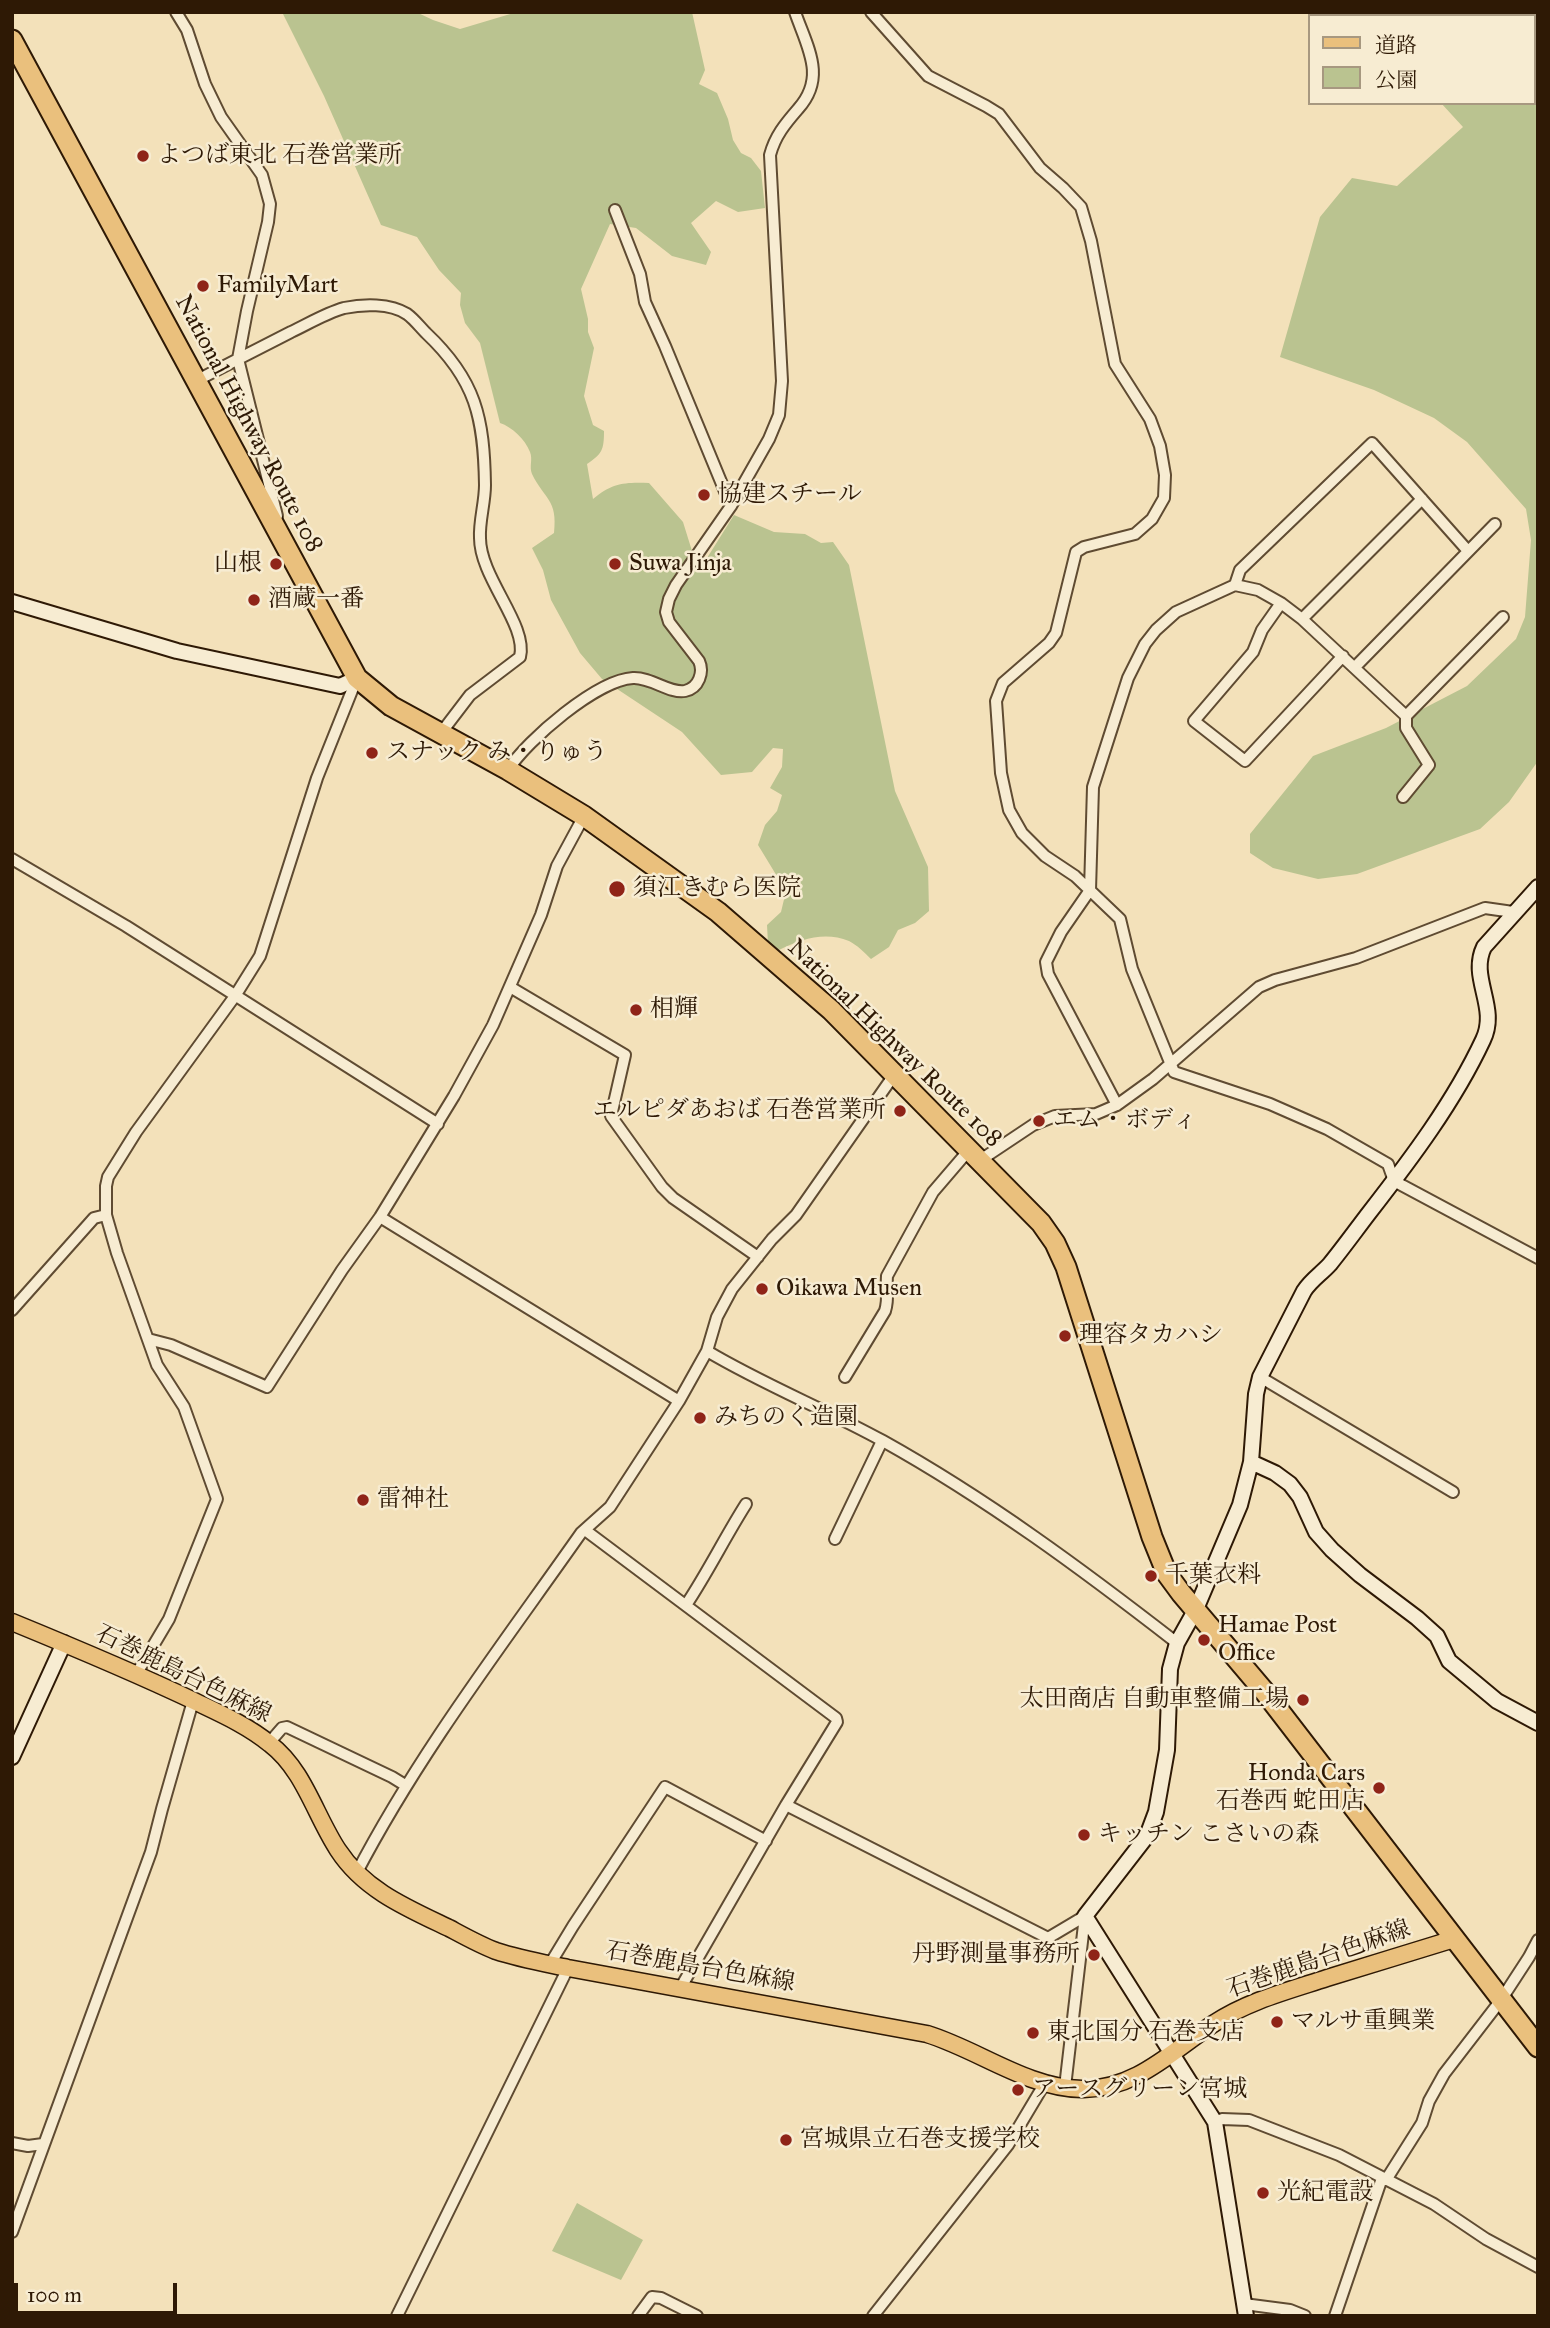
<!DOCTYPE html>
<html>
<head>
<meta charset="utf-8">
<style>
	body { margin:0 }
	#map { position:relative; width:1550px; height:2328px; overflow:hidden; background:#f3e1ba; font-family:"IM FELL Great Primer","Noto Serif JP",serif }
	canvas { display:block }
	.frame { position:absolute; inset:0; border:14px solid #2e1905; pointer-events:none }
	.legend { position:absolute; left:1308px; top:14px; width:228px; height:91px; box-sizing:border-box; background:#f7ecd2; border:2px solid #a79880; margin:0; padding:9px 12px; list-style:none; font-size:21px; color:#2e1905 }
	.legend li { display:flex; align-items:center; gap:14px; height:35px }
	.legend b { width:35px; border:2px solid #a79880 }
	.scale { position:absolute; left:14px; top:2283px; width:163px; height:32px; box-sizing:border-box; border:4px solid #2e1905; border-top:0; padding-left:9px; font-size:21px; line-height:24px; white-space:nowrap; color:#2e1905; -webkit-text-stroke:5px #f7ecd2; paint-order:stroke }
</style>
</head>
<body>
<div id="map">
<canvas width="1550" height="2328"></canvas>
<div class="frame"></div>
<ul class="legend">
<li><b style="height:9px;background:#eac07d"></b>道路</li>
<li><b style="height:19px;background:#bac390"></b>公園</li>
</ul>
<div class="scale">100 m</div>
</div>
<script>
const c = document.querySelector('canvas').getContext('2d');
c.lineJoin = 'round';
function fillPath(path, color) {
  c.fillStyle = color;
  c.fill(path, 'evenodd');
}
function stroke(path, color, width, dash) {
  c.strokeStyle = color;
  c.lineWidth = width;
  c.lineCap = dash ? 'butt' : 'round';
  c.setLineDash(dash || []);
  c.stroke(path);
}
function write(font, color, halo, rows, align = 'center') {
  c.font = font + ' "IM FELL Great Primer","Noto Serif JP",serif';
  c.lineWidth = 5;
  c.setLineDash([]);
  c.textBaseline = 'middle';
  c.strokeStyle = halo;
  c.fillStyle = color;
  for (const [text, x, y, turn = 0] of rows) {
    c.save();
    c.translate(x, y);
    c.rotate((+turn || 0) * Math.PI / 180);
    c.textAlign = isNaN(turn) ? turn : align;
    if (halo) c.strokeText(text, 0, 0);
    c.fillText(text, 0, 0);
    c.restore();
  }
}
const green = new Path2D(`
	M282,12H416L433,20L460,29L517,12H692L705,70L699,84L717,93L728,119L733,140L741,153L751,158L761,171L765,208L738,212L716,201L691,223L711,252L706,265L672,256L636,228L610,224L581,289L588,319V332L594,348L584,396L593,425L604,431C604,450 602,454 587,464L593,499C612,483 625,482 649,483L683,522L692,551L707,558L734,515L774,532L805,534L821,543L833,542L849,565L895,791L928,867L929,911L915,923L898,930L889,947L871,959C865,953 857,945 849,941C825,931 801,939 779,950L768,943L767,925L781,912L786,891L758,845L765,825L777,811L782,795L770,788L782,767L783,749L773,748L752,772L721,775L682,732L602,679L580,653L551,600L543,570L532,548L554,533C558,499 544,499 532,474C529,467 533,459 530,452C525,439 512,427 500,423L480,343L465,323L460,305L461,293L439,270L417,237L381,225L324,96Z
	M1461,12H1521L1531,16H1459Z
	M1534,16H1538V761L1509,802L1480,829L1357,874L1318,879L1273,868L1250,853V834L1313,756L1386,728L1467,686L1516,639L1525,617L1531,540L1526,509L1467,442L1434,418L1374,390L1280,357L1320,217L1352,178L1397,186L1463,127L1441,103H1534Z
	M577,2203L643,2240L621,2280L552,2251Z`);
const street = new Path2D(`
	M176,12L187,30L205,84L221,117L262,175L270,204L268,222L247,311L238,359L277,516
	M871,12L928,76L986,106L999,114L1040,168L1063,188L1081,207L1091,241L1115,364L1150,419L1160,446L1165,475L1164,498L1152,519L1135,534L1084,547L1076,552L1056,633L1049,643L1003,683L996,701L1001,773L1009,810L1022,833L1045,856L1075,876L1120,919L1132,969L1174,1072L1270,1104L1327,1129L1388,1164L1394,1181L1538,1258
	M615,210L640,274L645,302L665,346L731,506
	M196,381C228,364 260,348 291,332C308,324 326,313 344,308C363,304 390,303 407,314C414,319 420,327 426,333C476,380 484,418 485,485C485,503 479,521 480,538C480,578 528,625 520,657L470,695L441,733
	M1235,585L1240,570L1372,443L1468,551
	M1281,603L1262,630L1253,652L1194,721L1245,761L1343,656
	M1302,619L1422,499
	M1355,667L1495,524
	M1406,716L1503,617
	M508,770C527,740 597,680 633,678C651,677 670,694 685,691C699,688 704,672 699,661L669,622L666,612L669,599L676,585L731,506L769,439L779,415L782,381L770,155C775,136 785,124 798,109C827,77 807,47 795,12
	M12,859L126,926L438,1124
	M510,987L625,1055L611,1116L662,1187L673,1198L758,1257
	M1117,1105L1048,974L1046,962L1061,932L1090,890L1093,787L1128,678L1145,644L1156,630L1176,612L1235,585L1258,590L1281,603L1302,619L1406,716V728L1429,765L1403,797
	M979,1161L1033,1125L1055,1116L1096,1114L1117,1105L1153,1079L1259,987L1275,980L1356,958L1485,908L1513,912
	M380,1217L679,1401
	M12,1310L94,1218L106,1215
	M148,1339L171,1345L267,1387L342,1270L380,1217L454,1096L493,1025L541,915L557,866L584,816
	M707,1351C764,1385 825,1409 883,1441C987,1499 1083,1570 1177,1643
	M845,1377L885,1311C889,1299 886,1288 887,1276L933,1192L969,1150
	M1260,1377L1453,1492
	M585,1530L836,1718L837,1722L786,1805L681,1987
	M835,1539L882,1441
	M686,1605C708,1572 725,1537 746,1504
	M137,1673L169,1619L217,1499L184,1407L157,1365L117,1253L106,1215V1186L108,1177L136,1132L235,996L260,956L317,778L357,678
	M269,1743L282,1728L287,1727L392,1777L405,1785
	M786,1805L1048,1938L1085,1916
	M356,1874C419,1753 503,1644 581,1533L610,1507L679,1401L707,1351L717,1317L732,1289L772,1239L796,1215L894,1075
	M550,1964L573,1926L665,1787L766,1841
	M1065,2087L1085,1916
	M1215,2122L1222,2119L1249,2120L1339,2155L1434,2204L1486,2239L1538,2267
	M12,2143L28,2146L43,2144
	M1386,2180L1422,2123L1429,2101L1444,2074L1501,2000L1529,1957L1538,1940
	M12,2232L151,1852L162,1809L193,1701
	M1244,2304L1290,2310L1305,2316
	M397,2316L568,1968
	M638,2316L652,2297L661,2298L697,2316
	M873,2316L1008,2145L1045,2083
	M1335,2316L1382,2178`);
const secondary = new Path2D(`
	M12,602L177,651L340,686L357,678
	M1538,887L1484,947C1469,978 1499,1007 1483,1040C1454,1102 1411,1159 1369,1213C1356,1230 1343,1248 1330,1264C1321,1274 1311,1280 1304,1291L1260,1377L1256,1394L1251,1462L1275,1473L1290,1484L1300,1497L1316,1532L1332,1550L1360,1575L1417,1618L1437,1636L1449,1661L1497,1701L1538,1723
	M12,1757L64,1643
	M1246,2316L1215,2122L1085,1916L1147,1836L1156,1812L1167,1750L1170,1669L1177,1643L1196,1609L1240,1505L1251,1462`);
const primary = new Path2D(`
	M12,1622C73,1647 133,1672 192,1700C219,1713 247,1725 270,1744C304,1770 315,1815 338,1850C364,1890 407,1908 449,1928C464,1936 480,1945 496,1951C520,1959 544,1963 568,1968L927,2034C979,2050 1027,2088 1082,2089C1135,2090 1172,2051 1213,2024C1248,2001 1287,1991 1327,1978C1369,1965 1412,1952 1454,1939`);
const highway = new Path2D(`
	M12,40L357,678L391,706L508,770L584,816L718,912L831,1010L1041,1223L1055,1243L1066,1267L1152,1537L1167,1574L1181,1593L1264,1691L1538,2047`);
const markers = [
	[143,156,7,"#8f2418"],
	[203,286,7,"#8f2418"],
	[704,495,7,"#8f2418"],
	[276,564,7,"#8f2418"],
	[615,564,7,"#8f2418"],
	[254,600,7,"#8f2418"],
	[372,753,7,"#8f2418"],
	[617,889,9,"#8f2418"],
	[636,1010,7,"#8f2418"],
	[900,1111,7,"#8f2418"],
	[1039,1121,7,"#8f2418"],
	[762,1289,7,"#8f2418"],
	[1065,1336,7,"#8f2418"],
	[700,1418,7,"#8f2418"],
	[363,1500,7,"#8f2418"],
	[1151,1576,7,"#8f2418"],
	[1204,1640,7,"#8f2418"],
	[1303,1700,7,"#8f2418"],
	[1379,1788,7,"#8f2418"],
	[1084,1835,7,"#8f2418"],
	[1094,1955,7,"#8f2418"],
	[1277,2022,7,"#8f2418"],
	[1033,2033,7,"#8f2418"],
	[1018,2090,7,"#8f2418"],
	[786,2140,7,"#8f2418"],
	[1263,2193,7,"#8f2418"]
];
const poiNames = [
	["よつば東北 石巻営業所",157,156],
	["FamilyMart",217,286],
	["協建スチール",718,495],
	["山根",262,564,"right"],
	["Suwa Jinja",629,564],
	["酒蔵一番",268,600],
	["スナック み・りゅう",386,753],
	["須江きむら医院",633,889],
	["相輝",650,1010],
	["エルピダあおば 石巻営業所",886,1111,"right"],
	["エム・ボディ",1053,1121],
	["Oikawa Musen",776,1289],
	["理容タカハシ",1079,1336],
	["みちのく造園",714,1418],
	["雷神社",377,1500],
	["千葉衣料",1165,1576],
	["Hamae Post",1218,1626],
	["Office",1218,1654],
	["太田商店 自動車整備工場",1289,1700,"right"],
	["Honda Cars",1365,1774,"right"],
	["石巻西 蛇田店",1365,1802,"right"],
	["キッチン こさいの森",1098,1835],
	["丹野測量事務所",1080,1955,"right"],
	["マルサ重興業",1291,2022],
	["東北国分 石巻支店",1047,2033],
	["アースグリーン宮城",1032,2090],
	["宮城県立石巻支援学校",800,2140],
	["光紀電設",1277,2193]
];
const streetNames = [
	["National Highway Route 108",248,424,62],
	["National Highway Route 108",894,1044,44],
	["石巻鹿島台色麻線",183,1675,26],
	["石巻鹿島台色麻線",1319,1960,-19],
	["石巻鹿島台色麻線",700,1968,10]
];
fillPath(green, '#bac390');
stroke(street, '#5f4b32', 14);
stroke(secondary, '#2e1905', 18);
stroke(primary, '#2e1905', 19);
stroke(highway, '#2e1905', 23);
stroke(street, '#f7ecd2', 10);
stroke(secondary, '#f7ecd2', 14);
stroke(primary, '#eac07d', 16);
stroke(highway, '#eac07d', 19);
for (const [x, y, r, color] of markers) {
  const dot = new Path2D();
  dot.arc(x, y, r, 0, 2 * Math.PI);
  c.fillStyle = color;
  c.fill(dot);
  stroke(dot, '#f7ecd2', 2.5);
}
write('24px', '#2e1905', '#f7ecd2', poiNames, 'left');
write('24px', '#2e1905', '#f7ecd2', streetNames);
</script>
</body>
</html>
